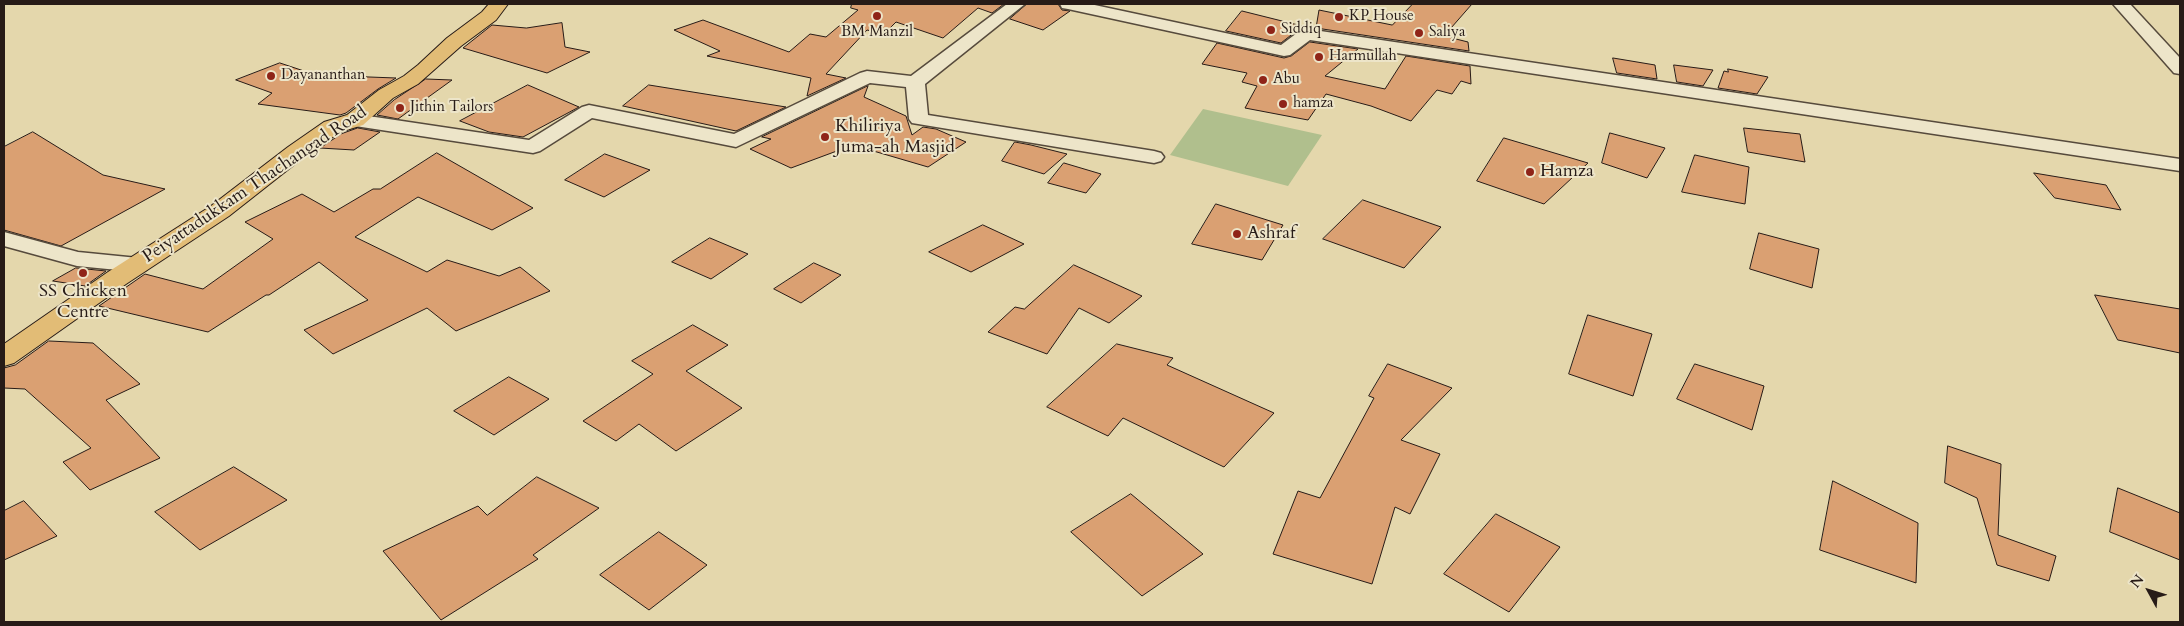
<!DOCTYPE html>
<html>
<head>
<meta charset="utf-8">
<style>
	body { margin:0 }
	#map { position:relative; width:2184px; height:626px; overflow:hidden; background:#e4d7ac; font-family:Cardo,serif }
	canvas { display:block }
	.frame { position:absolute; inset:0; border:5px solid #271b17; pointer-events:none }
	.north { position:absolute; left:2124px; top:566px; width:50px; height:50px; -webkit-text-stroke:4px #ede5c9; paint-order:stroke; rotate:309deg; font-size:14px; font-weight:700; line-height:20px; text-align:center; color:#271b17 }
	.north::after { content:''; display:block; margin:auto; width:18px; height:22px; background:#271b17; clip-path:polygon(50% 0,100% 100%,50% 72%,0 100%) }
</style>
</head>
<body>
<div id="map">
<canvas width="2184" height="626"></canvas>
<div class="frame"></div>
<div class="north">N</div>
</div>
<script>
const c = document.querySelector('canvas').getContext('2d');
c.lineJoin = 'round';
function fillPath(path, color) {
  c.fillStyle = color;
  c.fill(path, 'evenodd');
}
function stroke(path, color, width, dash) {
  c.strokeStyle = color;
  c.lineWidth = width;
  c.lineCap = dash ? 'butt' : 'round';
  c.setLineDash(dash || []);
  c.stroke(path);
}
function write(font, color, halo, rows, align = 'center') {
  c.font = font + ' Cardo,serif';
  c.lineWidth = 4;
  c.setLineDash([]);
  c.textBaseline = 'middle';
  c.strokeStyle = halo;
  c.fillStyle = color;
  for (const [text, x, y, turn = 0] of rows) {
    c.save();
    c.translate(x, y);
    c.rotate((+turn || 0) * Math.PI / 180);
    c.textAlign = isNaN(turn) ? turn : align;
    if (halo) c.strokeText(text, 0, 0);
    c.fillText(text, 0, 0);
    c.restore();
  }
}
const green = new Path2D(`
	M1203,109L1322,135L1288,186L1170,155Z`);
const building = new Path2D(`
	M852,4H1004L992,13L978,8L943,38L896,22L884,34L867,30L826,74L846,78L807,96L811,78L707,56L720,51L674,30L703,20L789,52L810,34L826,37L858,10L851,8Z
	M1027,4H1058L1062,10L1070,11L1043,30L1010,19Z
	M1413,4H1472L1444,36L1468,42L1469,51L1316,28L1319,10L1392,25Z
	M1242,11L1306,27L1300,28L1281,43L1226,31Z
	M562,23L565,47L590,52L547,73L463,48L492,25L526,28Z
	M1310,42L1358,49L1325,76L1385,89L1406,56L1470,66L1471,84L1461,81L1452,94L1437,90L1411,121L1371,106L1326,94L1308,120L1245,108L1257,86L1242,82L1247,73L1202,64L1217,43L1284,58L1291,56Z
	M1613,58L1655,65L1657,79L1617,73Z
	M280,63L316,75L396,78L378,89L346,113L340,115L258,104L272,93L236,80Z
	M1674,65L1713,70L1703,86L1677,82Z
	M1728,69L1768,77L1757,94L1718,88L1724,71L1728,72Z
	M426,79L452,80L398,119L377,115L394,100Z
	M528,85L579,107L523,137L489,132L460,121Z
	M649,85L786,107L736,131L623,106Z
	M868,86L864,97L906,116L912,135L923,127L936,129L966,142L928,167L853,145L791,168L750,149L771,139L762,137Z
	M358,128L380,132L354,150L320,148L341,134Z
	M1744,128L1800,134L1805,162L1748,152Z
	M33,132L103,175L165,189L61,246L4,230V147Z
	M1610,133L1665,148L1647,178L1602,163Z
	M1504,138L1588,163L1544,204L1477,181Z
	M1015,142L1031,145L1067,154L1044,174L1002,161Z
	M437,153L533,208L492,230L418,197L355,237L427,272L447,260L499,276L520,267L550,291L456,331L427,308L333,354L304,330L368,300L319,262L269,295H266L208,332L99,306L145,274L203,289L273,239L245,222L302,194L334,212L373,189H380Z
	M605,154L650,170L604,197L565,180Z
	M1695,155L1749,167L1745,204L1682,192Z
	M1064,163L1101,174L1086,193L1048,183Z
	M2034,173L2106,185L2121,210L2055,198Z
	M1363,200L1441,227L1404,268L1323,239Z
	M1216,204L1283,225L1262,260L1192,244Z
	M983,225L1024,244L971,272L929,252Z
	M1759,233L1819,249L1812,288L1750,269Z
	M710,238L748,254L711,279L672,262Z
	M814,263L841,275L801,303L774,289Z
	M1074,265L1142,296L1109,323L1079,308L1047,354L988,332L1015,307L1024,309Z
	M76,268H77L106,271L85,286L53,281Z
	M2095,295L2180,309V353L2118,340Z
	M1588,315L1652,334L1633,396L1569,374Z
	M693,325L728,345L686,371L742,408L676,451L639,424L616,441L583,421L653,374L632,361Z
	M49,341L93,343L140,384L106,400L160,458L90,490L63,462L91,448L25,389L4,388V368L15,365Z
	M1117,344L1173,358L1167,365L1274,413L1224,467L1123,418L1108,436L1047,407Z
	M1388,364L1452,388L1401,440L1440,454L1410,514L1395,507L1372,584L1273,554L1298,491L1320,498L1374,398L1369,396Z
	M1695,364L1764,386L1752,430L1677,399Z
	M509,377L549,399L494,435L454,411Z
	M1948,446L2001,464L1998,535L2056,556L2049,581L1997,565L1977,498L1945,483Z
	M234,467L287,500L200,550L155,512Z
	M537,477L599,508L533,555L538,559L441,620L383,551L478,506L487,515Z
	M1833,481L1918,523L1916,583L1820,550Z
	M2118,488L2180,513V560L2110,532Z
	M1131,494L1203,554L1142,596L1071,532Z
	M24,501L57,536L4,560V511Z
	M1496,514L1560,547L1509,612L1444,574Z
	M659,532L707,565L649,610L600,575Z`);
const minor = new Path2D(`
	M1007,4H1025L925,84L928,115L1154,151L1161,153L1164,157L1161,161L1154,163L912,123L909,119L906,87L870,83L736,147L592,118L540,151L533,153L355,126L348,124L345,120L348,116L355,114L529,140L582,107L589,105L734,134L860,73L867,71L911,76Z
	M1060,4H1090L1281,45L1301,30L1307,29L2180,159V171L1310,40L1290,55L1284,56L1068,9L1062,8Z
	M2113,4H2130L2180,58V74L2174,73Z
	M4,232L78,252L138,258L146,260L150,265L146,270L138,272L77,266L4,246Z`);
const major = new Path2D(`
	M489,4H508L496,20L461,46L418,84L393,98L363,125L340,132L304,157L229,216L126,284L14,363L4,366V344L108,272L211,206L288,147L324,122L347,115L379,90L404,76L418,65L447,38L482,12Z`);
const markers = [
	[877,16,5,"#8f2418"],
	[1339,17,5,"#8f2418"],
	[1271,30,5,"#8f2418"],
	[1419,33,5,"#8f2418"],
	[1319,57,5,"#8f2418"],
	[271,76,5,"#8f2418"],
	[1263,80,5,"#8f2418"],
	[1283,104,5,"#8f2418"],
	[400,108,5,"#8f2418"],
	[825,137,5,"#8f2418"],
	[1530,172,5,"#8f2418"],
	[1237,234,5,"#8f2418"],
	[83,273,5,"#8f2418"]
];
const farPoinames = [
	["KP House",1349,17],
	["Siddiq",1281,30],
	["BM Manzil",877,33,"center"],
	["Saliya",1429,33],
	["Harmullah",1329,57],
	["Dayananthan",281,76],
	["Abu",1273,80],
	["hamza",1293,104],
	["Jithin Tailors",410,108]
];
const poiNames = [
	["Khiliriya",835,127],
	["Juma-ah Masjid",835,148],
	["Hamza",1540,172],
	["Ashraf",1247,234],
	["SS Chicken",83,292,"center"],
	["Centre",83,313,"center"]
];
const streetNames = [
	["Peiyattadukkam Thachangad Road",255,185,-34]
];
fillPath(green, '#b0bf8d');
fillPath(building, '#daa072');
stroke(building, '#271b17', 1);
stroke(minor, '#564a3c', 3);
stroke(major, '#271b17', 2);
fillPath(minor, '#ede5c9');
fillPath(major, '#e2bc76');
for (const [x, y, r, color] of markers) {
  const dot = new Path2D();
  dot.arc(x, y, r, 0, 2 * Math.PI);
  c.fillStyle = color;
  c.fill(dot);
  stroke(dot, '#ede5c9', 2);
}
write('15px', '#271b17', '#ede5c9', farPoinames, 'left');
write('18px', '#271b17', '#ede5c9', poiNames, 'left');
write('18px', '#271b17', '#ede5c9', streetNames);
</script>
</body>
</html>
